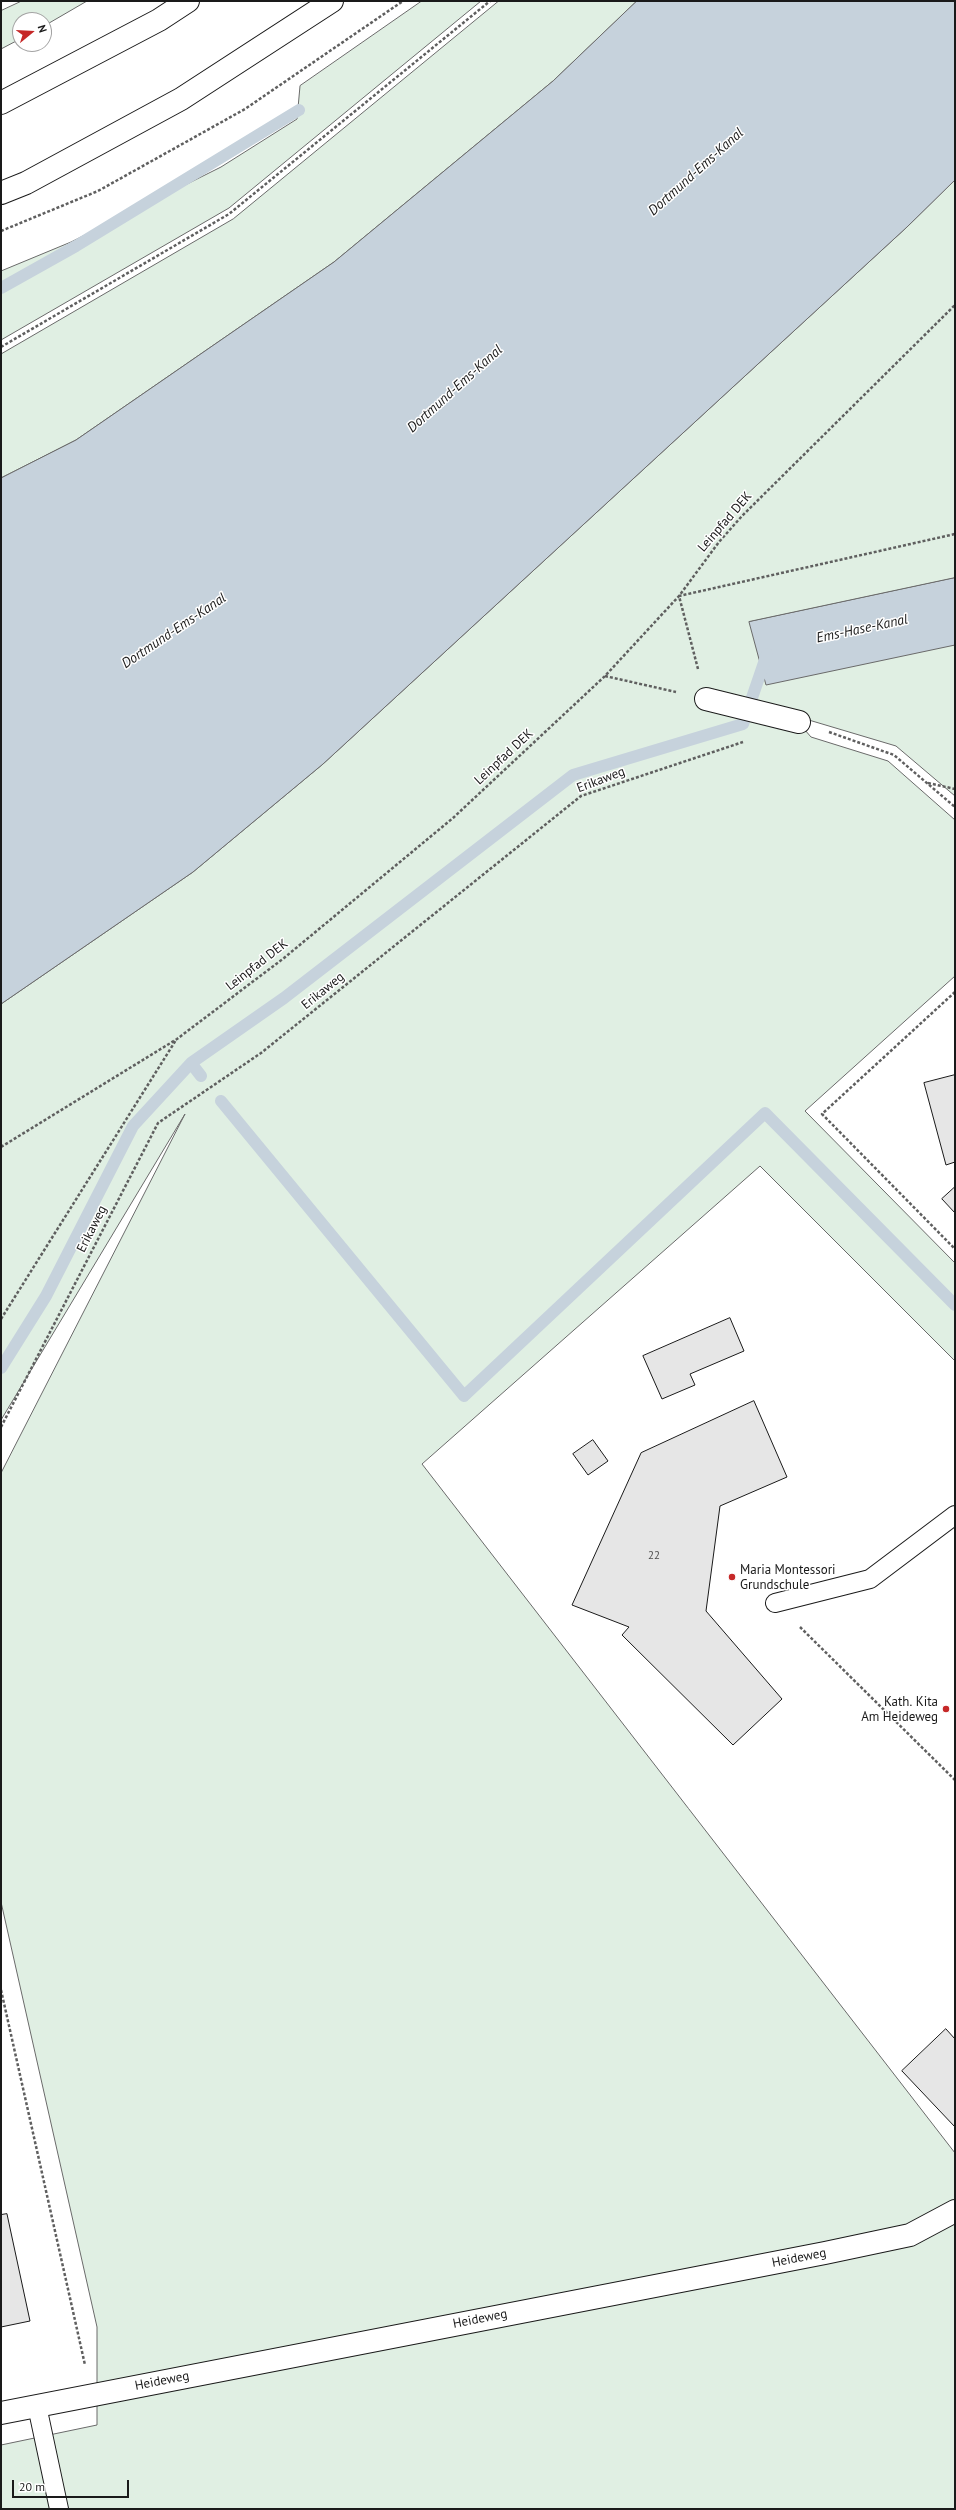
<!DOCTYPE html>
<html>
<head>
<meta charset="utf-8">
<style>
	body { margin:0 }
	#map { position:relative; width:956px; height:2510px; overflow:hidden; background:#fff; font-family:"PT Sans",sans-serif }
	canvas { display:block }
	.frame { position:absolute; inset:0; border:2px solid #1a1a1a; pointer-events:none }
	.north { position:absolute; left:12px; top:12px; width:40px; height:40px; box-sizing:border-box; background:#fff; border:1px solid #a3a3a3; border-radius:50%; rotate:72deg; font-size:11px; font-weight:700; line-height:16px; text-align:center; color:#1a1a1a }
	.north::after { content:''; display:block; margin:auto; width:14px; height:18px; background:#c62828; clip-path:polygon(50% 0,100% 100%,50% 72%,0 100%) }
	.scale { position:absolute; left:12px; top:2480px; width:117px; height:18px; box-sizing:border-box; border:2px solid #1a1a1a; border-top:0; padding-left:5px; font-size:12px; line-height:14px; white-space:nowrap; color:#1a1a1a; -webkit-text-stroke:3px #fff; paint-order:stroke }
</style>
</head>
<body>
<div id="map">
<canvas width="956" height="2510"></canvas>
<div class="frame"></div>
<div class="north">N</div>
<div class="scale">20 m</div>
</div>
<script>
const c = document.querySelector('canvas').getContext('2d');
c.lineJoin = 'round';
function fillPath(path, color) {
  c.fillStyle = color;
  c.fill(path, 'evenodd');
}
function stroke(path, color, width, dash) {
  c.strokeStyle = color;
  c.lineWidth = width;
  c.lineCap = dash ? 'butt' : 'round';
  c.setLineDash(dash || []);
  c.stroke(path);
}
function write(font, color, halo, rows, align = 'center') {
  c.font = font + ' "PT Sans",sans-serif';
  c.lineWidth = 3;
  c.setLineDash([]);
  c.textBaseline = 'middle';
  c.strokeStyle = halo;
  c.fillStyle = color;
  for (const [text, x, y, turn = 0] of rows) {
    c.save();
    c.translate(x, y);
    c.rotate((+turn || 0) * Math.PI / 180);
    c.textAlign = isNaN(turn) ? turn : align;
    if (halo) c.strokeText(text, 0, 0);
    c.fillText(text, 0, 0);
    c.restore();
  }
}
const green = new Path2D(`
	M22,1H87L44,26V20H20V39L1,49V11Z
	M422,1H481L229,208L1,340V271L71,242L221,167L297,119L300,86Z
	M499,1H637L553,81L334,262L76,440L1,478V354L233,219Z
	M955,180V578L749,622L955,645V796L896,746L792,715L811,737L888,761L955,820V976L805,1111L955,1263V1361L760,1166L422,1464L955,2153V2509H1V2445L97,2425V2327L1,1902V1473L185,1114L1,1420V1004L193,872L323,764L907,227Z`);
const water = new Path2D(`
	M637,1H955V180L907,227L323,764L193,872L1,1004V478L76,440L334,262L553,81Z
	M955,578V645L766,685L749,622Z`);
const stream = new Path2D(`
	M1,288L76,246L299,110
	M191,1063L201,1076
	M221,1101L464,1396L765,1113L955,1305
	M1,1368L46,1296L133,1126L191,1063L284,998L573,775L743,724L767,654`);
const building = new Path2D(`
	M955,1075V1162L946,1165L924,1083Z
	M955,1187V1213L942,1199Z
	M730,1318L744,1351L690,1374L695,1385L662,1399L643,1356Z
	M754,1401L787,1477L720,1506L706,1611L782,1699L733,1745L622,1635L629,1627L572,1605L641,1453Z
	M593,1440L608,1461L588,1475L573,1454Z
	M946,2029L955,2039V2127L902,2071Z
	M7,2214L30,2321L1,2327V2215Z`);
const path = new Path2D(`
	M1,231L98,191L245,109L403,1
	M1,347L229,214L490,1
	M698,669L679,596L955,534
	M605,676L676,692
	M829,732L894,755L955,807
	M928,783L955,789
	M955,992L822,1114L955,1249
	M1,1147L177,1039L284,958L453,818L605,676L679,596L719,542L742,516L955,305
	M1,1319L176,1040
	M1,1427L158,1123L261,1053L581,796L743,742
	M800,1627L955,1780
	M1,1990L85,2365`);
const lane = new Path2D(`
	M775,1603L870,1579L955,1515
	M37,2406L59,2509`);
const street = new Path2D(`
	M706,699L799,722
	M1,2413L825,2253L910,2235L955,2211`);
const highway = new Path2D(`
	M1,103L159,20L188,1
	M1,193L26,183L181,99L332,1`);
const markers = [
	[732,1577,4,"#c62828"],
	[946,1709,4,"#c62828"]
];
const numberNames = [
	["22",654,1556]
];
const streetNames = [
	["Leinpfad DEK",725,522,-49],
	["Leinpfad DEK",504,757,-43],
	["Erikaweg",601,780,-21],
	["Leinpfad DEK",257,965,-38],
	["Erikaweg",323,991,-39],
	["Erikaweg",92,1229,-63],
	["Heideweg",799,2258,-11],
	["Heideweg",480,2319,-11],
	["Heideweg",162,2381,-11]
];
const poiNames = [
	["Maria Montessori",740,1570],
	["Grundschule",740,1585],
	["Kath. Kita",938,1702,"right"],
	["Am Heideweg",938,1717,"right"]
];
const waterNames = [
	["Dortmund-Ems-Kanal",696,172,-42],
	["Dortmund-Ems-Kanal",455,389,-42],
	["Ems-Hase-Kanal",862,629,-12],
	["Dortmund-Ems-Kanal",174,631,-34]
];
fillPath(green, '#e0efe3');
stroke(green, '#6a6a6a', 1);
fillPath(water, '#c6d2dc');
stroke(water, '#6a6a6a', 1);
stroke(stream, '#c6d2dc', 12);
fillPath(building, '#e6e6e6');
stroke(building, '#1a1a1a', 1);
stroke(lane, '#1a1a1a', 20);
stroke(street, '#1a1a1a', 24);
stroke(highway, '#1a1a1a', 24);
stroke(path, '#5f5f5f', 2.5, [3, 2]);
stroke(lane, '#fff', 18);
stroke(street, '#fff', 22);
stroke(highway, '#fff', 22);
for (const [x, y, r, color] of markers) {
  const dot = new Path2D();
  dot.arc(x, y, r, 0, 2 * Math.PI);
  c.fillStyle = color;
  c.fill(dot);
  stroke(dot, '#fff', 1.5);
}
write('11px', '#4d4d4d', null, numberNames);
write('13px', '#1a1a1a', '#fff', streetNames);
write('13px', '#1a1a1a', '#fff', poiNames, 'left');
write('italic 14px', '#1a1a1a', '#fff', waterNames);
</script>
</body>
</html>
